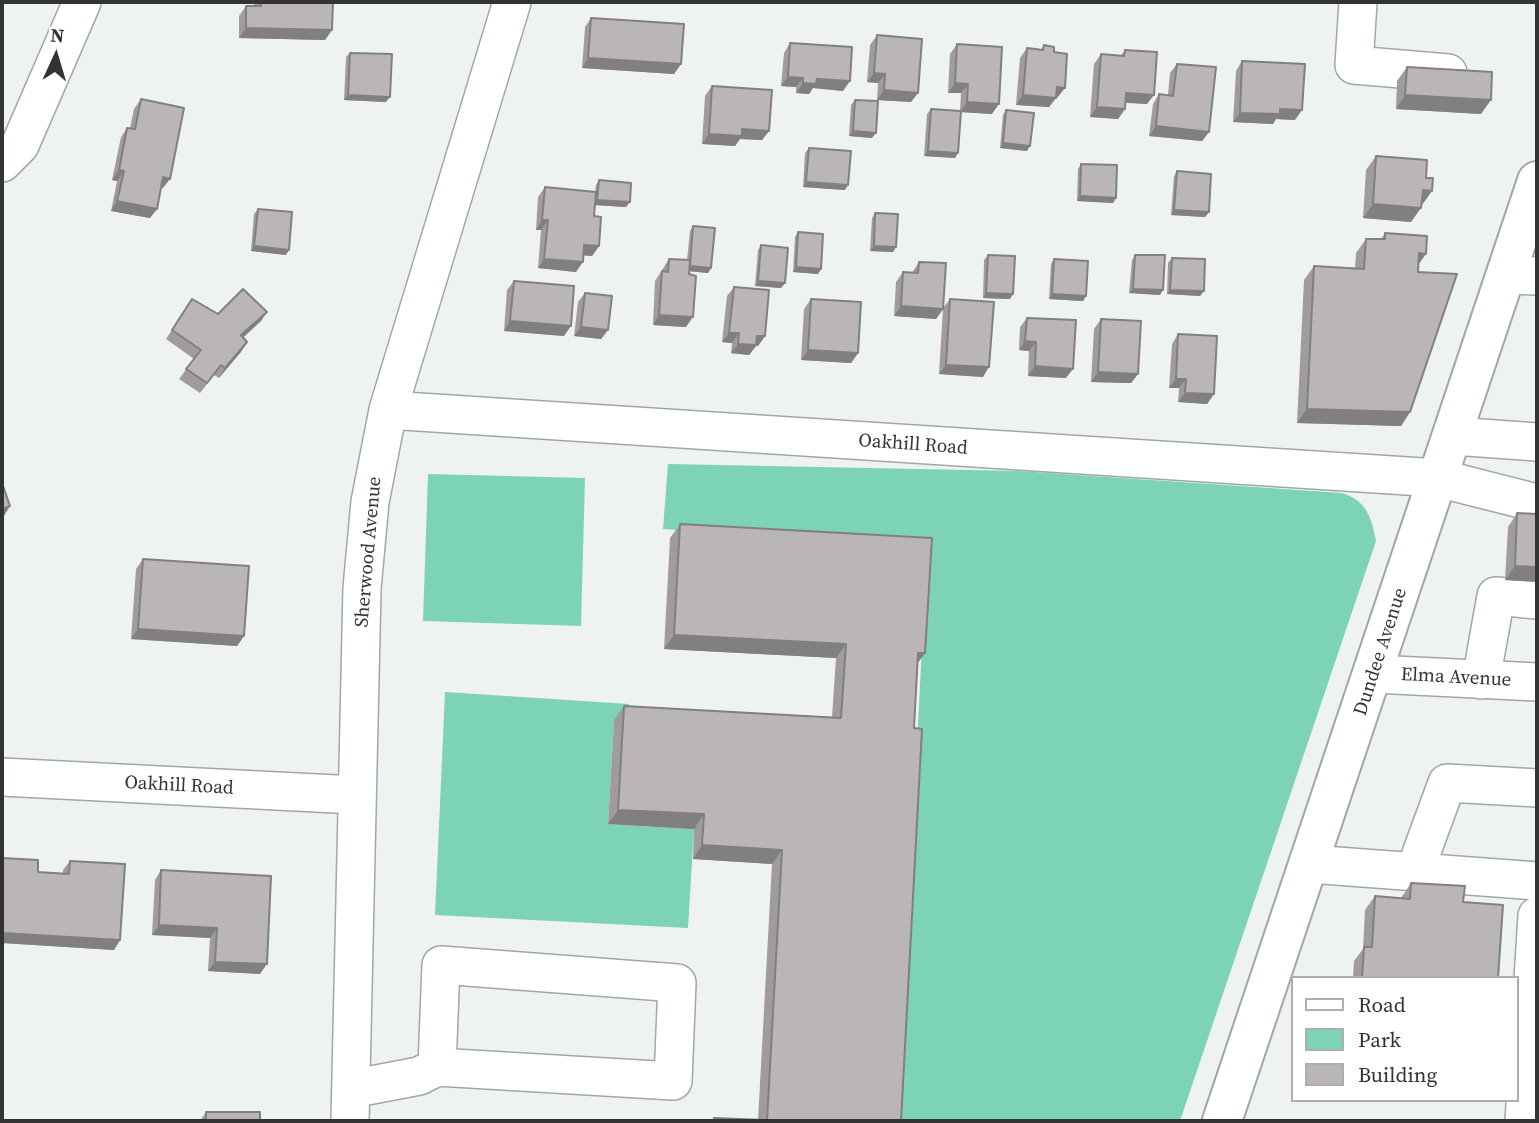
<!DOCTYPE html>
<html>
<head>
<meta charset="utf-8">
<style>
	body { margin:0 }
	#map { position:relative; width:1539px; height:1123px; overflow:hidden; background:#eef3f1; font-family:"Source Serif 4",serif }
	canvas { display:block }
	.frame { position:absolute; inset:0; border:4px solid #323433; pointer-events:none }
	.legend { position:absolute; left:1291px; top:976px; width:228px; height:126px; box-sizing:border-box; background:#fff; border:2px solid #adaead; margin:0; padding:9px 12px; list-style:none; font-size:21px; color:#323433 }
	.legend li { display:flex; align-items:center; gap:14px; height:35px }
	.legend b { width:35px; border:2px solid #adaead }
	.north { position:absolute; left:21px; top:21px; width:70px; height:70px; -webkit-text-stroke:5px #fff; paint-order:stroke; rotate:4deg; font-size:19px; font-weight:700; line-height:28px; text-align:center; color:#323433 }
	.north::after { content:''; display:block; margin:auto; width:24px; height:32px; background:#323433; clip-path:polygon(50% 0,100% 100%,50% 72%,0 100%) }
</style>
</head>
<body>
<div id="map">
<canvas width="1539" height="1123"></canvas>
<div class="frame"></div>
<ul class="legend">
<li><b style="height:9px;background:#fff"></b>Road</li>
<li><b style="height:19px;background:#7dd4b4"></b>Park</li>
<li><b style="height:19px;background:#bab5b8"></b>Building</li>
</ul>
<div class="north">N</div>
</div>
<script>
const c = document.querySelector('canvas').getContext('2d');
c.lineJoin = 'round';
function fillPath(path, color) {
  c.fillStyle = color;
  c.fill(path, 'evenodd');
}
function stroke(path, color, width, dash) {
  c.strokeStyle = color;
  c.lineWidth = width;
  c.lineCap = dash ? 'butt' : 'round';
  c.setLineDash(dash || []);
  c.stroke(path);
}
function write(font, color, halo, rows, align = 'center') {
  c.font = font + ' "Source Serif 4",serif';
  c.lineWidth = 5;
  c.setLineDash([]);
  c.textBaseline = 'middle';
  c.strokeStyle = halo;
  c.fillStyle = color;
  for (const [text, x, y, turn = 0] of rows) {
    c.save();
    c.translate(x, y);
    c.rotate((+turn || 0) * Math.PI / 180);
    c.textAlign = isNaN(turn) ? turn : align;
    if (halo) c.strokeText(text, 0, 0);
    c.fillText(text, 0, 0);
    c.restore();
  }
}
const green = new Path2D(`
	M668,464L1019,471L1342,493C1366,500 1372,518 1376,541L1180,1121H898L927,546L663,529Z
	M428,474L585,478L581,626L423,621Z
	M445,692L629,704V721H614L608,824L694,829L688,928L435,915Z`);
const minor = new Path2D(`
	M1358,2L1354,65L1448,73
	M2,163L20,145L82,2
	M1506,275L1537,276
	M388,410L1438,478L1537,503
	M1453,436L1537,442
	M1374,674L1537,682
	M1481,680L1496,596L1537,600
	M2,777L356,795
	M1310,864L1537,881
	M1414,873L1447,783L1537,788
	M351,1089L419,1076L437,1067L673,1081L677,983L441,965L437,1067
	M350,1121L362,588L370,502L388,410L512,2
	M1524,1121L1537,916`);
const major = new Path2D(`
	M1222,1121L1537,181`);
const wall = new Path2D(`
	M254,2H333L332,30L325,40L239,38V16L246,6H254Z
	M591,18L681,64L674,74L582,68L585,27Z
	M877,35L911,102L877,100L878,83L867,82L870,45Z
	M790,43L843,91L813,88L809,94L796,93V87L781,86L784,53Z
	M957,44L992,114L961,112L955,158L924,156L927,114L931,109L960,111L961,93H948L950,54Z
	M1044,45L1054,52L1058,97L1056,98L1049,107L1016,105L1020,58L1027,48L1041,50Z
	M1125,50L1147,104L1126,103L1125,109L1118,119L1090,117L1094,64L1101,54L1121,56Z
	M350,53L386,102L344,100L346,57Z
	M1242,61L1295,120L1276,119L1273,124L1233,122L1236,71Z
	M1177,64L1209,132L1202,141L1149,136L1153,104L1159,94L1168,95L1170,73Z
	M1407,67L1481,114L1396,109L1397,81Z
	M712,86L769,131L762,140L740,139L735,146L702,144L705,96Z
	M141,99L163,188H161L150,218L111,211L117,181L112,180L121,137L127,128H130L134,109Z
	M855,100L872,138L849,136L851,105Z
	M1006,110L1027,151L1000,148L1003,115Z
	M809,148L845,190L803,187L805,153Z
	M1376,156L1421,205L1411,222L1363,218L1366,170Z
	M1081,164L1116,198L1113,203L1077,201L1078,169Z
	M1177,171L1209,212L1205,217L1171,215L1174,176Z
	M599,180L626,207L595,205L594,216L599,246L592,256L584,255L576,272L538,268L541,230H536L538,197L545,187L595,192L596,185Z
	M258,209L286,255L251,251L254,214Z
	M875,213L893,252L870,251L872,218Z
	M693,226L711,268L708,273L690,271L686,327L653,325L655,281L669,259L687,260L690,231Z
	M798,232L821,269L818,274L793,272L795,237Z
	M1385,233L1418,264L1410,412L1401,426L1297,423L1304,280L1314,266L1355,268L1356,253L1366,239H1381Z
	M761,245L785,283L781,288L755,286L758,250Z
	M988,255L1010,299L983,298L984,260Z
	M1135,255L1160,295L1129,293L1132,260Z
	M1172,258L1204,291L1200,296L1167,294L1168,263Z
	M1054,259L1086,296L1083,301L1049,299L1051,264Z
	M919,262L943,309L936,319L894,316L896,282L903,272L912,273Z
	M514,281L564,336L504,331L507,290Z
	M734,287L765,336L758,346H756L749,355L731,353L732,343L722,342L727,296Z
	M585,293L608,330L601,339L574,336L578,302Z
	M192,299L218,314L261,321L243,337L247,342L219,378L214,375L200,393L179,379L194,359L166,339Z
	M811,299L858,353L851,363L801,360L804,309Z
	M950,299L983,377L939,374L943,308Z
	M1027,318L1066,378L1028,376L1029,351L1019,350L1020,327Z
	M1101,319L1138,374L1131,383L1091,382L1094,329Z
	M1178,334L1214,394L1207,404L1178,402L1179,388H1169L1172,344Z
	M1517,513L1537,514V582L1505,580L1508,527Z
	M680,524L917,664L914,728L901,1121H712L714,1118L758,1120L772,864L693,859L694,829L608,824L614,720L624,706L832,717L836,658L664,649L670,538Z
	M143,559L244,636L237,646L131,639L136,569Z
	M2,858L38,872L63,873V870L70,861L120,940L114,950L2,943Z
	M161,870L260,974L208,971L210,938L152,935L155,880Z
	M1411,883L1463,902L1498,978H1353L1354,961L1363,949L1365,910L1375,896L1401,898Z
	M206,1112L260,1121H200Z`);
const shadedWall = new Path2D(`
	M246,28L332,30L325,40L239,38Z
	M588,58L681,64L674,74L582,68Z
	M874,73L885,74L878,83L867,82Z
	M788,77L803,78L796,87L781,86Z
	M817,79L850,81L843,91L813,88L809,94L796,93L803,83Z
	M955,83L968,84L961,93H948Z
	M1057,87L1065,88L1058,97H1050Z
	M884,90L918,93L911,102L877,100Z
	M1126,93L1154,95L1147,104L1119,102Z
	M348,95L390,97L386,102L344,100Z
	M1023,95L1056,98L1049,107L1016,105Z
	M1405,95L1491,100L1481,114L1396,109Z
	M967,102L999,104L992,114L960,112Z
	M1097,107L1125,109L1118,119L1090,117Z
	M1280,109L1302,110L1295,120L1276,119L1273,124L1233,122L1240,113Z
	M1156,126L1209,132L1202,141L1149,136Z
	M742,129L769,131L762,140L740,139L735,146L702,144L709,134Z
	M853,131L876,133L872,138L849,136Z
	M1003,143L1030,146L1027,151L1000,148Z
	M928,151L958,153L955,158L924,156Z
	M119,170L124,171L117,181L112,180Z
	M163,177L170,179L163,188L156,187Z
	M806,182L848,185L845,190L803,187Z
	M1423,190L1432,191L1422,205Z
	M1080,196L1116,198L1113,203L1077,201Z
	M597,200L630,202L626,207L594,205Z
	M117,201L157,209L150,218L111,211Z
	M1373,204L1421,208L1411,222L1363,218Z
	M1174,210L1209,212L1205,217L1171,215Z
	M542,220H548L541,230H536Z
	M584,245L599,246L592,256L578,255Z
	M254,246L289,250L286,255L251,251Z
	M874,246L896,247L893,252L870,251Z
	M1419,253L1426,254L1416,268Z
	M544,259L583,262L576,272L538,268Z
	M689,266L711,268L708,273L686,271Z
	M796,267L821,269L818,274L793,272Z
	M758,281L785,283L781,288L755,286Z
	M1133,289L1163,290L1160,295L1129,293Z
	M1170,290L1204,291L1200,296L1167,294Z
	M986,293L1013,294L1010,299L983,298Z
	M1052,294L1086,296L1083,301L1049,299Z
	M901,306L943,309L936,319L894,316Z
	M267,312L261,321L235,345L241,335Z
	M659,315L693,317L686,327L653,325Z
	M510,321L571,326L564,336L504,331Z
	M581,327L608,330L601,339L574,336Z
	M729,333H739L732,343L722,342Z
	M757,336H765L758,346H756L749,355L731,353L738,344Z
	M1025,341L1036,342L1029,351L1019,350Z
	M247,342L241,352L219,378L225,368Z
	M808,350L858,353L851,363L801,360Z
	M946,365L989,367L983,377L939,374Z
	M1035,366L1073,369L1066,378L1028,376Z
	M1098,372L1138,374L1131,383L1091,382Z
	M1176,379H1186L1179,388H1169Z
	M1185,393L1214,394L1207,404L1178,402Z
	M1307,409L1410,412L1401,426L1297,423Z
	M10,506L4,516H2V509Z
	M1515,566L1537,567V582L1505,580Z
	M138,629L244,636L237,646L131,639Z
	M674,635L846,644L836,658L664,649Z
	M918,653H925L915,667Z
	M618,810L704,814L694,829L608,824Z
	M702,845L782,850L772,864L693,859Z
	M159,925L217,928L210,938L152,935Z
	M2,933L120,940L114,950L2,943Z
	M215,962L267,964L260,974L208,971Z`);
const building = new Path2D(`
	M261,2H333L332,30L246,28V6H261Z
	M591,18L684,24L681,64L588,58Z
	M877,35L922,39L918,93L884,90L885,74L874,73Z
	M790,43L852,47L850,81L817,79L816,84L803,83V78L788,77Z
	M957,44L1002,47L999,104L967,102L968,84L955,83Z
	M1044,45L1054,47V52L1067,54L1065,88L1057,87L1056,98L1023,95L1027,48L1043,50Z
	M1125,50L1157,52L1154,95L1126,93L1125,109L1097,107L1101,54L1124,56Z
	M350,53L392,54L390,97L348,95Z
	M1242,61L1305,64L1302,110L1280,109V114L1240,113Z
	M1177,64L1216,67L1209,132L1156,126L1159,94L1173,96Z
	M1407,67L1492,72L1491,100L1405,95Z
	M712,86L772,90L769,131L742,129V136L709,134Z
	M141,99L184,108L170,179L163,177L157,209L117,201L124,171L119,170L127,128L135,129Z
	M855,100L878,101L876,133L853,131Z
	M931,109L961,111L958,153L928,151Z
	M1006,110L1034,113L1030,146L1003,143Z
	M809,148L851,151L848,185L806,182Z
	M1376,156L1427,160L1426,178H1433L1432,191L1423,190L1421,208L1373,204Z
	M1081,164L1117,165L1116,198L1080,196Z
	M1177,171L1211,174L1209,212L1174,210Z
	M599,180L631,183L630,202L597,200Z
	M545,187L596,192L594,216L601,217L599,246L584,245L583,262L544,259L548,220H542Z
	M258,209L292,212L289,250L254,246Z
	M875,213L898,214L896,247L874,246Z
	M693,226L715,228L711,268L690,266Z
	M798,232L823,234L821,269L796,267Z
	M1385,233L1427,236L1426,254L1419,253L1418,272L1457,274L1410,412L1307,409L1314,266L1364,269L1366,239H1385Z
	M761,245L788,248L785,283L758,281Z
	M988,255L1015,256L1013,294L986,293Z
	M1135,255H1165L1163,290L1133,289Z
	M1172,258L1205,259L1204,291L1170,290Z
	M669,259L690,260L689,274L696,276L693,317L659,315L662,271L668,272Z
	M1054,259L1088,261L1086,296L1052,294Z
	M919,262L946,263L943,309L901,306L903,272L918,273Z
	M514,281L574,286L571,326L510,321Z
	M734,287L769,290L765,336H757L756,345L738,344L739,333H729Z
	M243,289L267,312L241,335L247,342L225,368L221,365L207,383L186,369L201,350L172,330L192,299L218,314Z
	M585,293L612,296L608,330L581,327Z
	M811,299L861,302L858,353L808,350Z
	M950,299L994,302L989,367L946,365Z
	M1027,318L1076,320L1073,369L1035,366L1036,342L1025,341Z
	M1101,319L1141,321L1138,374L1098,372Z
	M1178,334L1217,336L1214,394L1185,393L1186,379H1176Z
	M2,483L10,506L2,509Z
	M1517,513L1537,514V567L1515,566Z
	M680,524L932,538L925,653H918L914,728L922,729L901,1121H767L782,850L702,845L704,814L618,810L624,706L841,718L846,644L674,635Z
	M143,559L249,566L244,636L138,629Z
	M2,858L38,860V872L69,874L70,861L125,864L120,940L2,933Z
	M161,870L271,876L267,964L215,962L217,928L159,925Z
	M1411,883L1465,886L1463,902L1503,905L1498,978H1362L1364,947H1372L1375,896L1410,899Z
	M206,1112H260V1121H206Z
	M714,1118L764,1120V1121H714Z`);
const streetNames = [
	["Oakhill Road",913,445,4],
	["Sherwood Avenue",369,552,-85],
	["Dundee Avenue",1381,652,-72],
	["Elma Avenue",1456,678,3],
	["Oakhill Road",179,786,3]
];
fillPath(green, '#7dd4b4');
stroke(minor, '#a1a7a4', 40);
stroke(major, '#a1a7a4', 42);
stroke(minor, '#fff', 37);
stroke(major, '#fff', 38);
fillPath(wall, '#a09c9e');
fillPath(shadedWall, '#827f81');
fillPath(building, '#bab5b8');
stroke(building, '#827f81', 2);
write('19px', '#323433', '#fff', streetNames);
</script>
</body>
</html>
